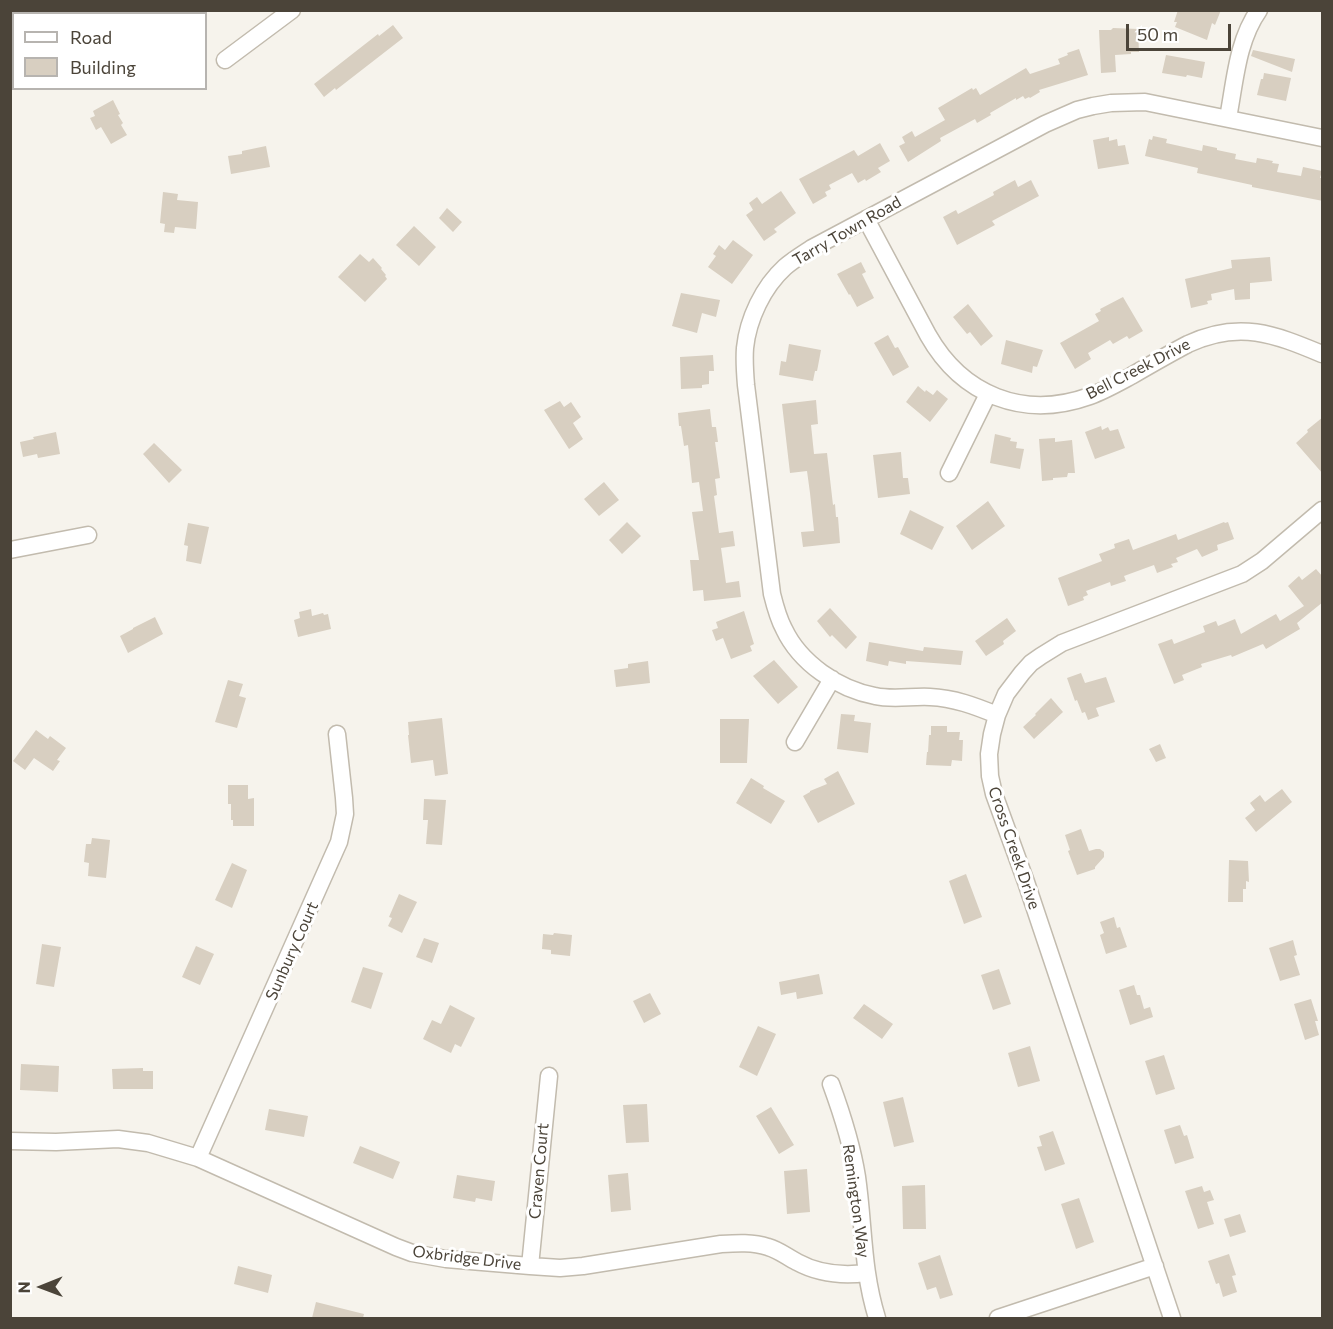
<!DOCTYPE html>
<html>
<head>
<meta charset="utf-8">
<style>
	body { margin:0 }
	#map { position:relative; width:1333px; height:1329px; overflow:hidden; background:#f6f3ec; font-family:Commissioner,sans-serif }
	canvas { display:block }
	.frame { position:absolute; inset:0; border:12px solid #4b4439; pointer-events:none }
	.legend { position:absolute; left:12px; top:12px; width:195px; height:78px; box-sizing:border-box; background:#fff; border:2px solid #b7b4b0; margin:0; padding:8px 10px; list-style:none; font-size:18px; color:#4b4439 }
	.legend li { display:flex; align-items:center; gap:12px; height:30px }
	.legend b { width:30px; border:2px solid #b7b4b0 }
	.north { position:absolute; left:12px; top:1257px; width:60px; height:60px; -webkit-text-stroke:4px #fff; paint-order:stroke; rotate:269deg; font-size:16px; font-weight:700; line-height:24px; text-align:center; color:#4b4439 }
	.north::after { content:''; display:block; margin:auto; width:21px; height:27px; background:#4b4439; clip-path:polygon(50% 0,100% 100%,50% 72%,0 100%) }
	.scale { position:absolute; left:1126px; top:24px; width:105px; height:27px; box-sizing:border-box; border:3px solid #4b4439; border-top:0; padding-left:8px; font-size:18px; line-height:21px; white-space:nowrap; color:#4b4439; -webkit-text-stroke:4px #fff; paint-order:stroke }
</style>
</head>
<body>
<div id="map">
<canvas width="1333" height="1329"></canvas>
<div class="frame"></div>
<ul class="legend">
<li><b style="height:8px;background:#fff"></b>Road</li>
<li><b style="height:16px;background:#d8cfc1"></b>Building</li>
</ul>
<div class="north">N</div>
<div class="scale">50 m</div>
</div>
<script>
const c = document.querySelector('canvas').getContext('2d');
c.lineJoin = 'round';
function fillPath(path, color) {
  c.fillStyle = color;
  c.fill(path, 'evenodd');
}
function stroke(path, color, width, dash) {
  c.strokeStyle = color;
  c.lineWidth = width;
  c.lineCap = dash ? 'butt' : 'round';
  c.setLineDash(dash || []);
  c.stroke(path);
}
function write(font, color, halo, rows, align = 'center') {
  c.font = font + ' Commissioner,sans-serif';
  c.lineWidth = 6;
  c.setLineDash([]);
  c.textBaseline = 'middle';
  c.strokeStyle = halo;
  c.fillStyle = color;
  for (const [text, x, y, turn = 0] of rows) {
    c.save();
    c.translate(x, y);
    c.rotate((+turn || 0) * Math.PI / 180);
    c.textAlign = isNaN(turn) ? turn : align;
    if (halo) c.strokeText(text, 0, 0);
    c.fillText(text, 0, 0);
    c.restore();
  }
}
const building = new Path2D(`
	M1178,10H1221L1215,25L1212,23L1207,40L1175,27L1177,22H1174Z
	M393,25L403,38L336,90L335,88L324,97L314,84L378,34L379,36Z
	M1113,28L1138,29L1139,52H1131V54L1115,55L1116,72L1101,73L1099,30H1111Z
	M1079,49L1088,75L1039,90L1040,92L1030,98L1029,97L1025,99L1023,96L1016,100V98L990,113L991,115L977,123L975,119L940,138L941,141L908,162L899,146L905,143L902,137L912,131L915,137L945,120L938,108L972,88L973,90L976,88L980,95L1026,68L1030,74L1060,64L1058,59L1068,55L1067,53Z
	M1253,50L1295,59L1292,72L1251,56Z
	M1166,55L1205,62L1202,78L1187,75L1186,77L1162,73Z
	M1264,73L1291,78L1286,101L1257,95L1261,79H1263Z
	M113,100L120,114L118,115L123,123L121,125L127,135L111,144L101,127L96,130L90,118L95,116L93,111Z
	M1153,136L1167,139L1166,143L1202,151L1203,145L1217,148V150L1236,154L1235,159L1256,163L1257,158L1273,161L1272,163L1279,164L1277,172L1301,176L1303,167L1322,171L1320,178H1323V201L1252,187V185L1197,173L1198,168L1145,156L1149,139L1152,140Z
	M1109,137V141L1117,139L1118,146L1125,145L1129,164L1098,169L1093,140Z
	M880,143L890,161L878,168L881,172L866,181L865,179L858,183L852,173L829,185L831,189L825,192L827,196L813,204L799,179L854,150L858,156Z
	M266,146L270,167L231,174L228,156L242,154V151Z
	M1015,180L1018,187L1031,180L1039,196L992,221L995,225L957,245L943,217L956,210L958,214L994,195L993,192Z
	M781,191L796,213L774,229L777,232L764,241L746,215L753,210L749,203L757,197L762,204Z
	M163,192L178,194L177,200L198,202L196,229L175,227L174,233L164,232L165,224L160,223Z
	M447,208L462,222L453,232L439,218Z
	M414,226L436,247L419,266L396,245Z
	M733,240L753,255L732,284L708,267L716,256L713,254L719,245L725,250Z
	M360,254L369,262L373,258L382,268L381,269L386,275L385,276L387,279L365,302L338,277Z
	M1270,257L1272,281L1250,283V299L1235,300L1234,289L1211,294L1212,300L1207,301L1208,304L1191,308L1185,279L1232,268L1231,260Z
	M861,262L866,272L862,274L874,298L857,307L850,294L849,295L837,274Z
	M681,293L720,300L716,317L702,313L697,333L672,326Z
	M1123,297L1143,331L1129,339L1127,336L1113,344L1110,340L1088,353L1091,359L1075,369L1060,343L1099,321L1095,314L1101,311L1100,309Z
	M968,304L993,336L981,346L970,332L967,334L953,317Z
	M888,335L895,348L898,347L909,367L893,376L874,343Z
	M1006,340L1043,350L1037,367L1033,366L1032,373L1001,364Z
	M789,344L821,350L818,366L817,371H815L813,381L779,375L781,361L786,362Z
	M713,355L714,371H709V384L702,385V388L681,389L680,357Z
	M918,386L925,392L926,390L933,395L937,390L948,399L930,422L906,402Z
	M816,400L818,424L811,425L814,454L827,453L833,505L835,504L836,517H838L840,543L803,547L801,532L814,531L810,493L807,471L790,473L782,404Z
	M560,401L564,407L571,402L581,417L573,423L583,439L569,449L544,410Z
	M710,409L712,427H716L718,442H715L720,478L715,479L717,495L714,496L719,533L733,531L735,546L721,548L726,583L739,581L741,597L704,601L703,590L693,591L690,560H699L692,512L703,511L699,482L692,483L688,445L684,446L681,426H679L678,413Z
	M1323,417V474L1296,443L1308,432L1307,430Z
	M1101,426L1102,430L1108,427L1110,431L1118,429L1125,448L1095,459L1085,432Z
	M56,432L60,454L38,458L37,454L23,457L20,442L34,439L33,437Z
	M995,434L1011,438L1010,441L1017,442L1016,448L1024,449L1020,469L990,463Z
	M1055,438V442L1072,440L1075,473H1068L1067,477L1053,478V480L1042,481L1039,439Z
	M154,443L182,470L169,483L143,454Z
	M901,452L903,478H908L910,494L878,498L873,455Z
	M604,482L619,500L599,516L584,499Z
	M988,501L1005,526L972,550L956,526Z
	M910,510L944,527L932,550L900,534Z
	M627,522L641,536L622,554L609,540Z
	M1224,522L1225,523L1228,522L1234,539L1217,545L1218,550L1202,557L1197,549L1176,558L1178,562L1171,564L1173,567L1157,573L1154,565L1124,576L1126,581L1111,586L1110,582L1086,591L1088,595L1083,597L1084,600L1068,606L1058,578L1102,561L1099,554L1115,548L1114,544L1129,539L1133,550L1176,534L1178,540Z
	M188,523L209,527L201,564L186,561L188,546L184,545Z
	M1316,569L1323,577V602L1297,623L1300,629L1266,649L1263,644L1232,657L1231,655L1201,664L1202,667L1182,675L1184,680L1174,684L1158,644L1172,639L1174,644L1205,632L1203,626L1216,621L1218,626L1235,619L1241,634L1276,614L1280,621L1304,606L1288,586L1299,576L1302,580Z
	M830,608L857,637L846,649L832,635L830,637L817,621Z
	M311,609L312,616L323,613L324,615L328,614L331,629L298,637L294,620L300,618L299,612Z
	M744,611L754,644L750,646L752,651L731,659L723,638L716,641L712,630L718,628L716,622Z
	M155,617L163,634L128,653L120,636L133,629V628Z
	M1007,618L1016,631L1003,641L1004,644L986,656L975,641Z
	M869,642L923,651L924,647L963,651L961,665L906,661V664L889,661L888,666L866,661Z
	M774,660L798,687L778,704L753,676Z
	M648,661L650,683L616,687L614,670L628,668V664Z
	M1081,673L1085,683L1106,677L1115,702L1096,708L1099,716L1088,720L1085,712L1082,713L1077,700L1075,701L1067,678Z
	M228,680L243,684L239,696L246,698L237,728L215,722Z
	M1051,698L1063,712L1034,739L1023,727L1036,715L1035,714Z
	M841,714L855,715L854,721L871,723L868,753L837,749Z
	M442,718L448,774L435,776L433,760L411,763L408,735H409L408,722Z
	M720,719H749L747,763H720Z
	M931,726H947V732H960L959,740H963L962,761L952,760L951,766L926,765L927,752H928L929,735H931Z
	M36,730L48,739L50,736L66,748L57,760L60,761L53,771L34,758L25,770L13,761Z
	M1160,744L1166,758L1156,762L1149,749Z
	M838,771L855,804L818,823L803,796L810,792V791L827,784L824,779Z
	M751,778L764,786L763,788L785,801L771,824L736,803Z
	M228,785H248V799L254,798V826H233V820H231V804H228Z
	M1282,789L1292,802L1256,832L1245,818L1255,810L1250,803L1260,795L1265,802Z
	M424,799L446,800L442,845L426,844L428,820H423Z
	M1081,829L1089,851L1096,849H1100L1104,852V857L1095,867V869L1077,875L1068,851L1070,850L1065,835Z
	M92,838L110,840L106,878L88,876L89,863L84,862L86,844H91Z
	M1229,860L1248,861L1249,882L1246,881V889H1243V902H1228Z
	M232,863L247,870L232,908L215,900Z
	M966,874L982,917L964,924L949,881Z
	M399,894L417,902L402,933L388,926L392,918L389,917Z
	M1114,917L1117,928L1120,927L1127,947L1106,954L1100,935L1104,933L1100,922Z
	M554,933L572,935L570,956L551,954V950L542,949L543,934L553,935Z
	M424,938L439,943L432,963L416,957Z
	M1293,940L1297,955L1294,956L1300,975L1280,981L1269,948Z
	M42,944L61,947L54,987L36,984Z
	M196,946L214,954L200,985L182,977Z
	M363,967L383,973L371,1009L351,1002Z
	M999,969L1011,1004L993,1010L981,975Z
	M819,974L823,994L797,999L796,992L781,995L779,982Z
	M1134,985L1137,995H1140L1144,1009L1150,1007L1153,1017L1130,1025L1119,990Z
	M650,993L661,1014L644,1023L633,1001Z
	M1311,999L1318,1021H1315L1319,1035L1305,1040L1294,1004Z
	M864,1004L893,1024L882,1039L853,1018Z
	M450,1005L475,1018L461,1047L455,1044L451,1053L423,1039L432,1020L441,1024Z
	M758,1026L776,1034L757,1076L739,1067Z
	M1030,1046L1040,1081L1018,1087L1008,1053Z
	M1164,1055L1175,1089L1156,1095L1145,1061Z
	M21,1064L59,1066L58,1092L20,1090Z
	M143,1068V1071H153V1089H113L112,1069Z
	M903,1097L914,1142L894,1147L883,1102Z
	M647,1104L649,1142L626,1143L623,1105Z
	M771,1107L794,1145L779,1154L756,1116Z
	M269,1109L308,1116L304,1137L265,1130Z
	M1180,1125L1184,1136L1187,1135L1194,1158L1175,1164L1164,1130Z
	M1053,1131L1065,1164L1045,1171L1037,1147L1042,1146L1039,1136Z
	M360,1146L400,1162L393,1179L353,1163Z
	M807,1169L810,1212L787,1214L784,1171Z
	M628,1173L631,1210L611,1212L608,1175Z
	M457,1175L495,1181L492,1201L476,1198L475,1202L453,1198Z
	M925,1185L926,1229H903L902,1186Z
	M1202,1186L1204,1192L1210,1190L1214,1200L1207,1202L1214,1224L1198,1229L1185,1191Z
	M1079,1198L1094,1242L1076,1249L1061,1204Z
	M1240,1214L1246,1232L1230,1237L1224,1219Z
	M1229,1254L1236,1275L1232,1276L1237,1292L1223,1297L1219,1283L1216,1284L1208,1261Z
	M940,1255L953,1295L940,1299L936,1287L927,1290L918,1263Z
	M238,1266L272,1275L268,1293L234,1284Z
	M316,1302L364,1314L363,1318H312Z`);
const minor = new Path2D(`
	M225,60L292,10
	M1228,118C1235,82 1237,41 1259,10
	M866,219L928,335C962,395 1023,420 1090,396C1104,391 1118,383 1131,376C1150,365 1169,354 1188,344C1239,320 1274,334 1322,354
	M949,473L988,394
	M10,550L88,535
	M997,715C975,706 954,698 930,697C912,696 892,700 875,696C838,689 800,663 784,629C778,618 775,606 772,594L746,385C745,373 744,361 745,348C748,319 763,287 785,267C793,260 803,254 812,248L1045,124L1077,110L1093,106L1111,103L1145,102L1322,138
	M795,742L832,679
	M831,1084C842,1114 852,1145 857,1177C864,1226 862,1270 877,1318
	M10,1141L56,1142L118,1139L148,1143L198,1158L396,1247L412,1253L446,1259L530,1266L560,1268L583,1266L721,1244C737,1243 753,1242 768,1247C779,1250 787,1257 797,1262C819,1274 842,1276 866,1273
	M198,1158L339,842L345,814L344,798L337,734
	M530,1266L549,1076
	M998,1318L1155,1266
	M1172,1318L1026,882L994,794L990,776L989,754L992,734L997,715L1006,694L1022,673L1031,663L1041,656L1062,643L1242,574L1262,561L1322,510`);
const streetNames = [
	["Tarry Town Road",847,231,-30],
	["Bell Creek Drive",1138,369,-27],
	["Cross Creek Drive",1014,848,71],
	["Sunbury Court",292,951,-66],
	["Craven Court",539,1171,-85],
	["Remington Way",856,1201,82],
	["Oxbridge Drive",467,1258,7]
];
fillPath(building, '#d8cfc1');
stroke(minor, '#c2bbae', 19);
stroke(minor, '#fff', 16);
write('16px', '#4b4439', '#fff', streetNames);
</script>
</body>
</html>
